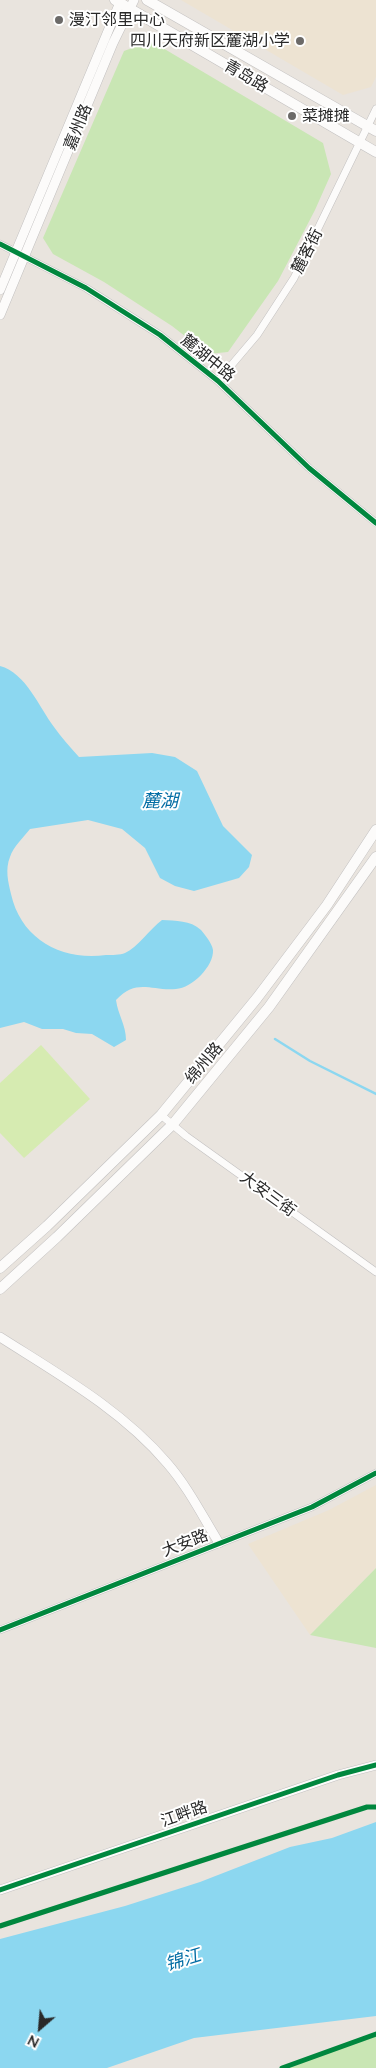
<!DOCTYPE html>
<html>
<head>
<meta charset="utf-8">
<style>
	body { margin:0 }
	#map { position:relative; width:376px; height:2068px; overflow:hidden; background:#e9e4de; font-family:Lato,sans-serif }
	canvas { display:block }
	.north { position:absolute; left:15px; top:2003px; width:50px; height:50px; -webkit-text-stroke:4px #fff; paint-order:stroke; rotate:207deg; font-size:14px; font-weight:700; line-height:20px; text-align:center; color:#292929 }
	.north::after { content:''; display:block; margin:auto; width:18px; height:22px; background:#292929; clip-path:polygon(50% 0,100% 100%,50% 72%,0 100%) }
</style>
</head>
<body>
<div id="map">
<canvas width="376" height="2068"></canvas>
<div class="north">N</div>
</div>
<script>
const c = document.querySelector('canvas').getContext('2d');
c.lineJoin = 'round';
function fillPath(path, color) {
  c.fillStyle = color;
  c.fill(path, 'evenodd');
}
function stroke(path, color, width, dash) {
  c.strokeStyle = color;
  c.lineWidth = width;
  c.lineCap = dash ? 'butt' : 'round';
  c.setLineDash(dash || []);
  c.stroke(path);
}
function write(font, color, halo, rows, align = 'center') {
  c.font = font + ' Lato,"Noto Sans SC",sans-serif';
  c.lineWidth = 4;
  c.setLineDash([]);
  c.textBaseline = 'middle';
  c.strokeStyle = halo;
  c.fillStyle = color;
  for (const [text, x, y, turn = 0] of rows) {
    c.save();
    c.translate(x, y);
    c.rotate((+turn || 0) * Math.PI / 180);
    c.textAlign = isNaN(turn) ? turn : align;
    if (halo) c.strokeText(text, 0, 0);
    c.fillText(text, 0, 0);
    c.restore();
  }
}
const education = new Path2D(`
	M181,0H376V77L371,87L343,95Z
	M376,1485V1568L310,1635L248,1544L329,1510Z`);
const green = new Path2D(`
	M151,41L323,143L331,174L315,210L278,281L228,352L208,354L172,326L104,282L53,254L43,238L124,51Z
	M376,1568V1648L310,1635Z
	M376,2035V2068H288Z`);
const pitch = new Path2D(`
	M41,1045L90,1099L24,1158L0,1133V1083Z`);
const water = new Path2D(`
	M0,666C26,673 39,707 54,727C61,737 70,747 79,757L152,753L175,757L197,771L223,826L252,855L249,867L239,878L194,891L175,886L160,878L145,848L122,829L88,820L30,829C24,837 13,847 10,857C5,869 8,882 11,894C21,939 61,961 106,955C112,955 120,955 125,953C137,948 150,929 162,920C176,921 190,920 201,930C205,935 212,943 213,950C214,966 192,988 176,989C150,991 137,978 116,1000C118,1015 126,1025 126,1040L114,1047L92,1034L76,1033L63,1029H42L24,1022L0,1028Z
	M376,1822V2016L194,2038L107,2068H0V1939L125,1906L200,1882L290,1847L332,1838Z`);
const stream = new Path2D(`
	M275,1039L310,1061L376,1094`);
const minor = new Path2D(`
	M0,244L86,288L160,335L218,381L309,468L376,523
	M218,381L257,335L294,278L376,109
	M161,1115L186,1136L376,1272
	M0,1630L312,1507L376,1473`);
const tertiary = new Path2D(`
	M0,290L121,0
	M0,315L113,43L134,0
	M0,1337C58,1374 122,1410 167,1463C188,1487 203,1517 219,1543
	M0,1890L338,1775L376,1765`);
const secondary = new Path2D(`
	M115,0L376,152
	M147,0L376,131
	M0,1268L47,1226L161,1115L257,998L327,905L376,830
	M0,1289L57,1237L173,1124L269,1007L376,857`);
const cycleway = new Path2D(`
	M0,244L86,288L160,335L218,381L309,468L376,523
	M0,1630L312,1507L376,1473
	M0,1890L338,1775L376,1765
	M0,1926L367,1807H376
	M282,2068L376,2034`);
const markers = [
	[59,20,5,"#6c6a68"],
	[300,41,5,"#6c6a68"],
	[292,116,5,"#6c6a68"]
];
const poiNames = [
	["漫汀邻里中心",69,20],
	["四川天府新区麓湖小学",290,41,"right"],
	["菜摊摊",302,116]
];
const streetNames = [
	["青岛路",246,76,30],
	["嘉州路",78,127,-68],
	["麓客街",307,251,-63],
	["麓湖中路",208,358,39],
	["绵州路",204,1063,-50],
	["大安三街",268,1194,36],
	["大安路",185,1543,-21],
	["江畔路",184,1814,-19]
];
const waterNames = [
	["麓湖",160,801],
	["锦江",183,1960,-17]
];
fillPath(education, '#ede3d2');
fillPath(green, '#c9e6b4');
fillPath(pitch, '#d6ebb1');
fillPath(water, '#8cd7f0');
stroke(stream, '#8cd7f0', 2.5);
stroke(minor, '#c2c0c0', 8);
stroke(tertiary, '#c2c0c0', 10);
stroke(secondary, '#c2c0c0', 11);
stroke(minor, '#fcfbfa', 7);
stroke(tertiary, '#fcfbfa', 9);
stroke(secondary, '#fcfbfa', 10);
stroke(cycleway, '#00873e', 5);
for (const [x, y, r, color] of markers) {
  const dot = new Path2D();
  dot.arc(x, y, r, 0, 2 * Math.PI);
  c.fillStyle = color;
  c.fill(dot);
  stroke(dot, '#fff', 2);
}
write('16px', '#292929', '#fff', poiNames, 'left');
write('16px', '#292929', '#fff', streetNames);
write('italic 18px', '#036da4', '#fff', waterNames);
</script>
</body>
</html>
